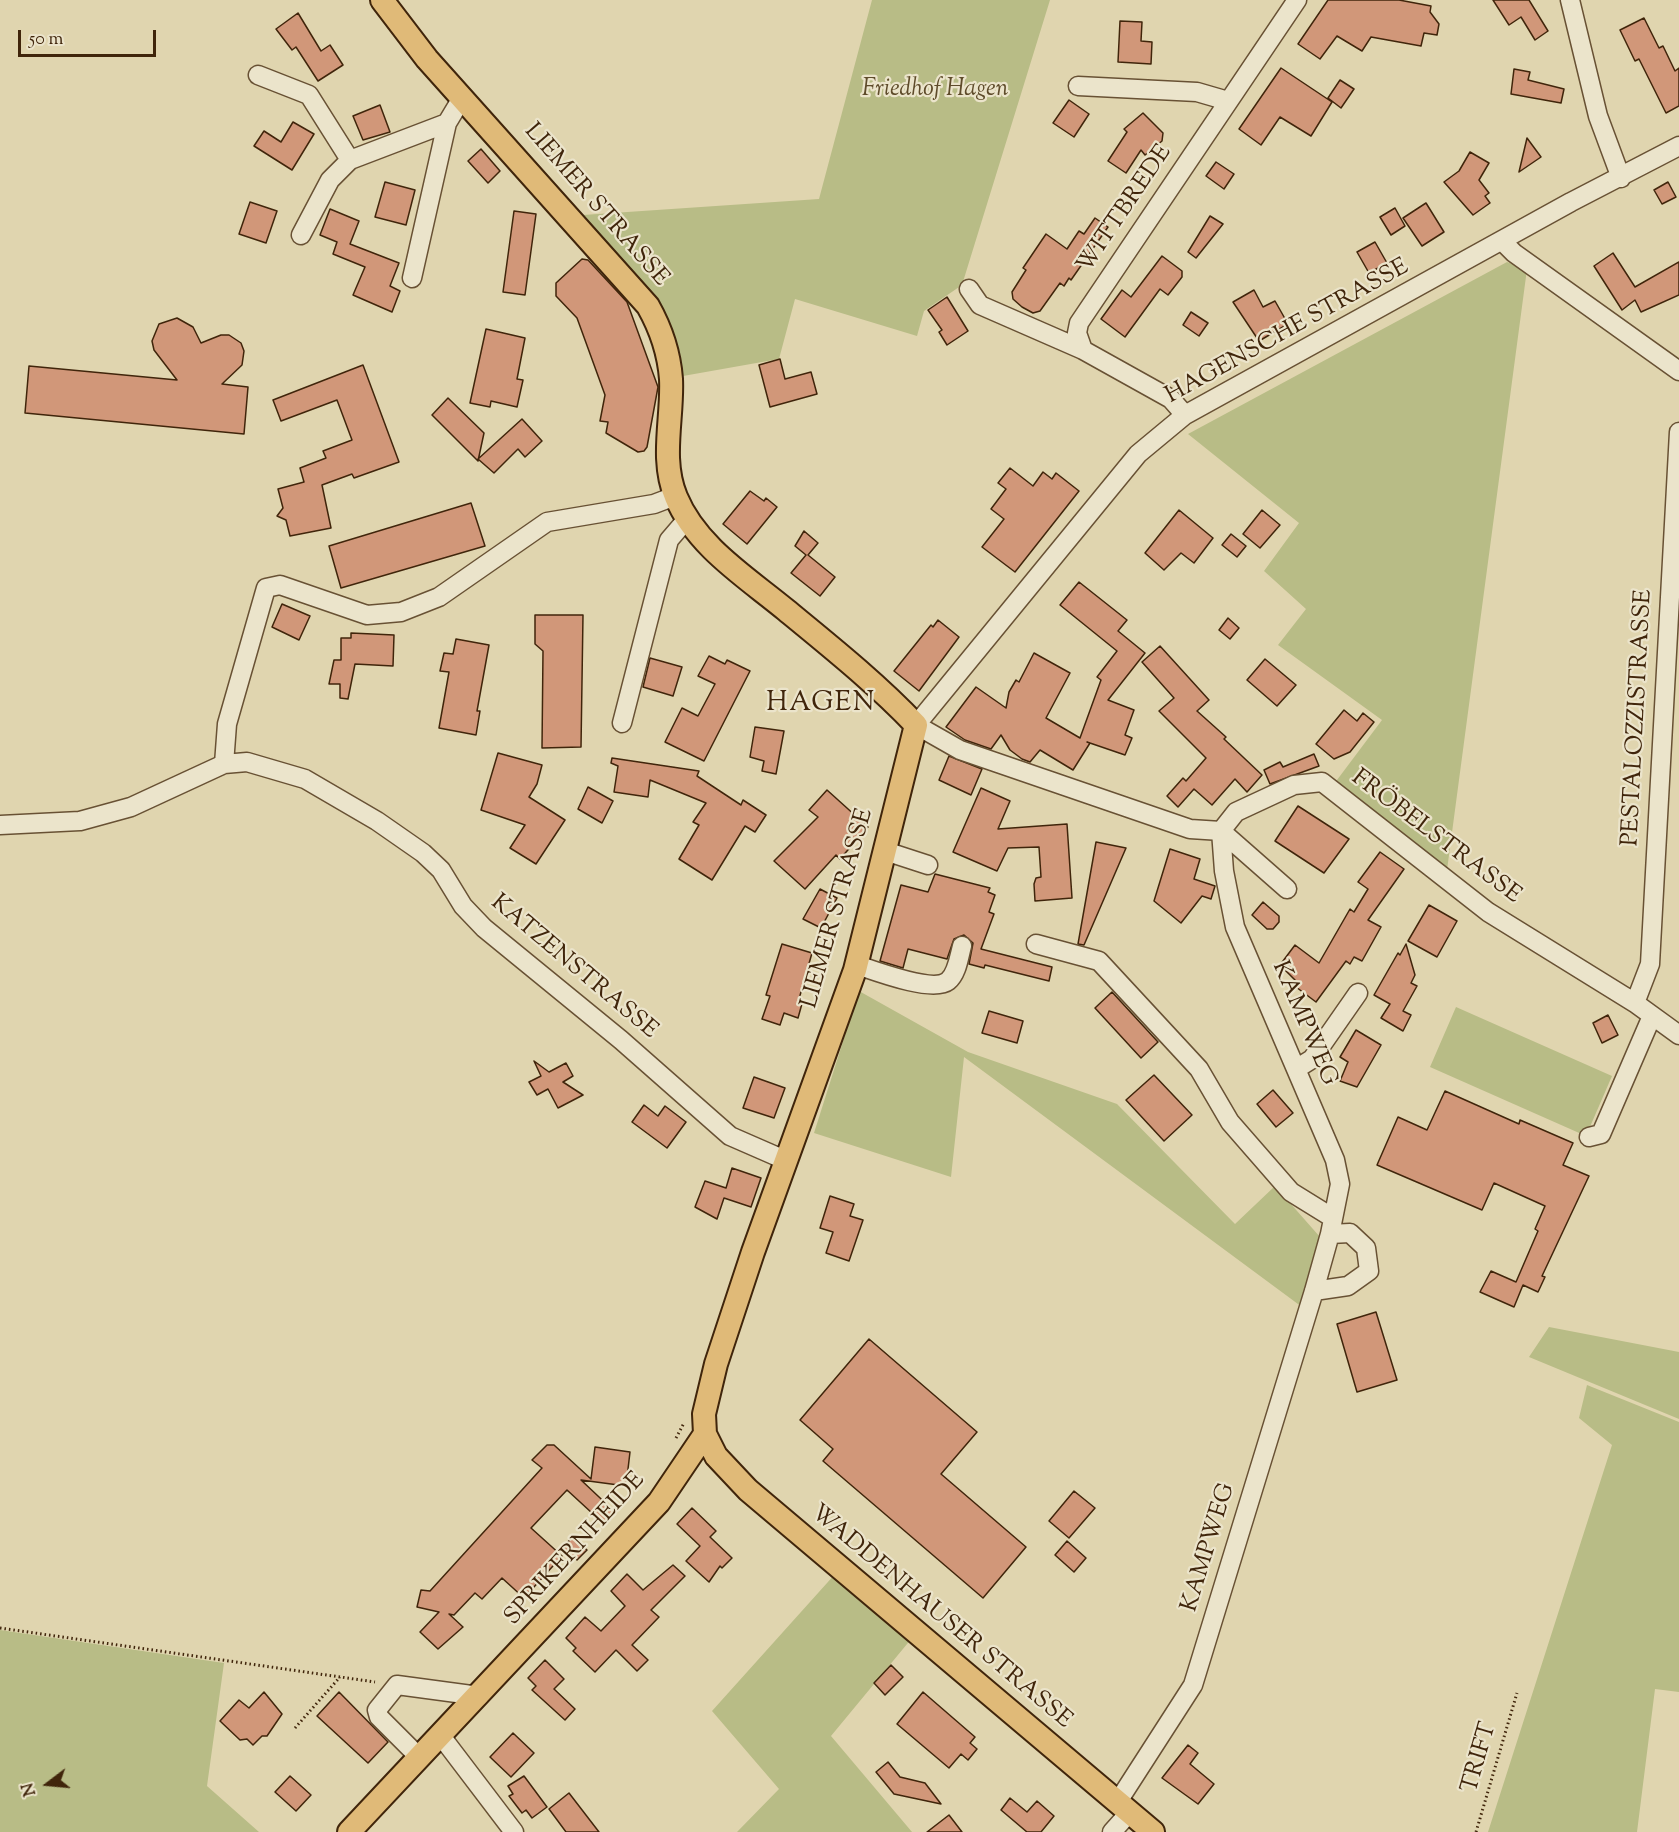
<!DOCTYPE html>
<html>
<head>
<meta charset="utf-8">
<style>
	body { margin:0 }
	#map { position:relative; width:1679px; height:1832px; overflow:hidden; background:#e0d5af; font-family:"Sorts Mill Goudy",serif }
	canvas { display:block }
	.north { position:absolute; left:18px; top:1754px; width:60px; height:60px; -webkit-text-stroke:4px #ebe4cb; paint-order:stroke; rotate:254deg; font-size:16px; font-weight:700; line-height:24px; text-align:center; color:#40250b }
	.north::after { content:''; display:block; margin:auto; width:21px; height:27px; background:#40250b; clip-path:polygon(50% 0,100% 100%,50% 72%,0 100%) }
	.scale { position:absolute; left:18px; top:30px; width:138px; height:27px; box-sizing:border-box; border:3px solid #40250b; border-top:0; padding-left:8px; font-size:18px; line-height:21px; white-space:nowrap; color:#40250b; -webkit-text-stroke:4px #ebe4cb; paint-order:stroke }
</style>
</head>
<body>
<div id="map">
<canvas width="1679" height="1832"></canvas>
<div class="north">N</div>
<div class="scale">50 m</div>
</div>
<script>
const c = document.querySelector('canvas').getContext('2d');
c.lineJoin = 'round';
function fillPath(path, color) {
  c.fillStyle = color;
  c.fill(path, 'evenodd');
}
function stroke(path, color, width, dash) {
  c.strokeStyle = color;
  c.lineWidth = width;
  c.lineCap = dash ? 'butt' : 'round';
  c.setLineDash(dash || []);
  c.stroke(path);
}
function write(font, color, halo, rows, align = 'center') {
  c.font = font + ' "Sorts Mill Goudy",serif';
  c.lineWidth = 4.5;
  c.setLineDash([]);
  c.textBaseline = 'middle';
  c.strokeStyle = halo;
  c.fillStyle = color;
  for (const [text, x, y, turn = 0] of rows) {
    c.save();
    c.translate(x, y);
    c.rotate((+turn || 0) * Math.PI / 180);
    c.textAlign = isNaN(turn) ? turn : align;
    if (halo) c.strokeText(text, 0, 0);
    c.fillText(text, 0, 0);
    c.restore();
  }
}
const green = new Path2D(`
	M872,0H1050L962,285L924,311L917,336L795,299L779,359L683,376L665,324L583,215L819,199Z
	M1507,262L1527,269L1447,870L1328,792L1382,720L1278,645L1306,609L1264,571L1299,523L1188,434Z
	M859,991L968,1052L1117,1104L1235,1224L1275,1186L1320,1237L1302,1307L964,1057L951,1177L814,1133Z
	M1456,1007L1612,1076L1586,1136L1430,1067Z
	M1549,1327L1679,1352V1419L1529,1357Z
	M1587,1385L1679,1422V1692L1655,1689L1637,1832H1488L1612,1445L1579,1418Z
	M836,1573L912,1638L831,1736L912,1832H737L779,1789L712,1711Z
	M0,1630L224,1663L207,1786L259,1832H0Z`);
const building = new Path2D(`
	M1328,0H1399L1431,6L1430,12L1439,24L1437,35L1424,33L1421,46L1371,37L1362,51L1337,36L1320,59L1298,44Z
	M1493,0H1529L1548,31L1535,40L1521,17L1509,25Z
	M298,13L321,51L330,45L343,65L318,81L296,47L292,50L276,29Z
	M1644,18L1659,48L1663,46L1675,71L1679,68V106L1666,113L1639,59L1635,61L1620,30Z
	M1120,21L1142,22L1141,41L1152,42L1151,64L1118,62Z
	M1281,68L1332,102L1311,136L1280,117L1261,145L1239,129Z
	M1514,69L1530,72L1528,80L1564,89L1561,103L1511,94Z
	M1340,80L1354,89L1341,108L1328,98Z
	M1069,100L1089,114L1074,137L1053,123Z
	M380,105L390,132L363,140L353,116Z
	M1143,113L1163,133L1162,141L1145,155L1141,150L1126,173L1108,161L1127,132L1124,129Z
	M293,122L314,134L292,170L254,146L264,131L281,142Z
	M1527,138L1541,157L1519,172Z
	M481,149L500,171L488,183L468,161Z
	M1470,152L1489,163L1479,180L1489,193L1485,196L1490,203L1473,215L1444,182L1459,171Z
	M1216,162L1234,174L1224,189L1206,176Z
	M385,182L415,190L406,225L375,217Z
	M1668,182L1676,197L1662,204L1654,190Z
	M250,202L277,211L266,243L239,234Z
	M1426,203L1444,232L1422,246L1403,218Z
	M1395,208L1405,226L1391,235L1380,217Z
	M330,209L359,221L350,244L399,263L390,286L400,291L392,312L353,295L365,267L333,254L337,242L320,235Z
	M514,211L536,214L525,295L503,292Z
	M1210,216L1223,224L1196,258L1188,252Z
	M1095,218L1108,227L1071,280L1069,278L1064,286L1060,283L1040,311L1033,313L1022,307L1013,299L1012,292L1026,270L1023,268L1046,234L1067,249L1079,231L1084,234Z
	M1375,242L1387,263L1369,273L1357,252Z
	M1613,253L1635,287L1679,262V295L1641,312L1635,300L1622,310L1594,266Z
	M1162,256L1182,271V277L1168,295L1160,289L1125,337L1101,319L1122,290L1131,297Z
	M582,259L588,260L627,302L658,387L647,447L644,451L638,452L606,433L608,422L600,421L605,395L577,318L556,296V283Z
	M1254,290L1263,307L1275,301L1288,324L1259,341L1233,302Z
	M947,297L968,331L947,345L939,332L942,330L928,310Z
	M1191,312L1208,323L1199,336L1183,325Z
	M177,318L193,327L201,343L221,335H229L241,343L244,351L242,365L222,384L248,387L244,434L25,413L29,366L177,380L154,350L152,341L159,324Z
	M486,329L525,338L517,379L523,380L517,407L491,401L490,407L470,403Z
	M780,359L785,379L811,372L817,394L770,407L759,365Z
	M363,365L399,462L354,478L352,474L322,485L331,528L290,536L286,520L277,516L283,508L278,489L304,482L300,468L326,458L323,451L352,440L337,400L281,421L273,400Z
	M448,398L484,433L478,461L432,415Z
	M522,419L542,441L525,457L518,449L494,473L478,459Z
	M1010,468L1033,486L1043,472L1052,479L1056,473L1079,491L1015,572L982,547L1004,519L991,509L1006,489L998,483Z
	M750,491L764,501L766,498L777,507L747,544L723,524Z
	M471,503L485,546L341,588L329,546Z
	M1179,510L1213,538L1194,563L1181,553L1164,570L1145,553Z
	M1262,510L1280,525L1260,548L1243,534Z
	M804,531L818,543L808,555L835,577L820,596L791,573L806,555L795,546Z
	M1231,534L1246,546L1237,557L1222,545Z
	M1079,582L1127,620L1118,631L1145,653L1108,700L1134,710L1125,735L1132,738L1125,755L1087,742L1090,743L1073,770L1040,750L1030,762L1022,759L1010,750L1001,735L991,749L965,740L946,727L976,687L1006,708L1009,692L1016,680L1019,682L1034,653L1070,673L1046,718L1080,738L1101,680L1097,677L1117,651L1060,605Z
	M282,604L310,616L299,640L272,627Z
	M535,615H583L581,747L542,748L543,651L535,644Z
	M1228,618L1239,628L1230,639L1219,630Z
	M938,620L959,637L919,691L894,671L931,625L933,627Z
	M351,633L394,635L393,666L355,664L348,699L340,698V684H329L334,660H341V638H351Z
	M456,639L489,645L477,711H480L476,735L439,728L449,672L440,671L444,653L453,654Z
	M1160,646L1209,700L1197,711L1226,737L1224,739L1262,775L1247,792L1235,779L1212,805L1194,789L1178,807L1167,796L1183,778L1186,781L1206,758L1159,711L1174,698L1142,662Z
	M709,656L725,664L727,660L750,671L704,761L665,742L682,708L698,716L715,684L698,676Z
	M650,658L682,667L673,696L643,687Z
	M1265,659L1296,685L1277,706L1247,680Z
	M1344,710L1357,721L1363,713L1374,722L1350,752L1334,759L1316,744Z
	M755,727L784,731L776,774L762,771L764,761L750,757Z
	M498,753L542,765L537,784L529,797L565,820L536,864L510,848L525,825L481,810Z
	M1314,754L1319,766L1270,784L1264,770L1280,762L1283,767Z
	M949,756L982,769L971,795L939,780Z
	M612,758L699,771L697,776L741,805L743,800L766,815L755,832L745,826L712,880L679,859L699,825L693,822L706,803L650,780L648,797L614,792L618,766L611,763Z
	M588,787L613,801L602,823L578,809Z
	M981,788L1010,801L998,829L1067,824L1072,898L1035,901L1034,884L1036,878L1041,877L1039,847L1008,848L997,871L953,852Z
	M827,790L868,827L840,859L836,855L805,889L774,861L818,817L809,810Z
	M1298,806L1349,839L1324,873L1275,841Z
	M1096,842L1126,848L1084,945L1078,944Z
	M1170,849L1200,859L1194,879L1215,886L1211,899L1202,896L1181,923L1154,901Z
	M1380,852L1404,869L1368,920L1381,927L1362,961L1354,957L1350,964L1346,961L1316,1002L1292,984L1295,980L1280,965L1295,945L1319,963L1350,909L1354,912L1368,889L1358,882Z
	M935,874L990,888L988,892L995,895L989,912L994,914L981,949L1052,967L1049,981L985,965L984,968L969,964L973,943L964,935L954,939L947,959L908,949L903,968L880,961L901,885L928,892Z
	M820,889L837,898L821,928L803,919Z
	M1263,902L1279,916V922L1273,929H1267L1252,915Z
	M1429,905L1457,921L1437,957L1408,941Z
	M782,944L812,953L799,999L803,1000L798,1018L784,1013L780,1025L762,1019L770,996L766,995Z
	M1406,944L1415,975L1411,983L1417,986L1403,1011L1411,1015L1403,1031L1381,1018L1390,1004L1374,995L1398,953L1400,955Z
	M1112,992L1158,1042L1141,1058L1095,1008Z
	M989,1011L1023,1021L1017,1043L982,1033Z
	M1608,1015L1618,1035L1602,1043L1593,1023Z
	M1356,1030L1381,1045L1357,1087L1340,1081L1348,1062L1340,1057Z
	M534,1061L549,1072L566,1063L573,1076L563,1082L583,1095L558,1108L548,1089L537,1095L529,1082L541,1076Z
	M1154,1075L1192,1115L1164,1141L1126,1100Z
	M754,1077L785,1088L774,1118L743,1108Z
	M1273,1090L1293,1113L1276,1127L1257,1104Z
	M1445,1091L1519,1124L1520,1120L1573,1143L1563,1165L1589,1176L1542,1276L1545,1277L1538,1292L1523,1285L1514,1307L1480,1292L1491,1271L1516,1282L1538,1231L1535,1229L1545,1206L1494,1183L1482,1210L1377,1165L1398,1117L1427,1130Z
	M644,1105L658,1116L665,1106L686,1122L667,1148L632,1122Z
	M732,1168L761,1178L751,1207L724,1198L717,1219L695,1207L705,1181L726,1188Z
	M830,1196L854,1204L850,1216L863,1220L849,1261L826,1253L833,1232L820,1228Z
	M1376,1312L1397,1380L1357,1392L1337,1324Z
	M869,1339L977,1432L941,1474L1026,1547L983,1598L823,1461L833,1449L800,1420Z
	M547,1445H554L591,1479L595,1447L630,1452L626,1486L581,1480L616,1513L605,1525L567,1490L531,1528L562,1556L524,1598L502,1578L482,1599L475,1593L454,1615L449,1614L463,1627L438,1649L420,1632L439,1612L417,1607L421,1590L430,1591L542,1468L532,1460Z
	M1074,1491L1095,1508L1069,1538L1049,1521Z
	M692,1508L716,1531L710,1537L732,1558L722,1568L720,1566L709,1582L686,1561L700,1546L677,1524Z
	M572,1537L587,1550L577,1560L563,1548Z
	M1067,1541L1086,1558L1074,1572L1055,1555Z
	M673,1565L685,1576L651,1610L659,1617L632,1645L648,1660L637,1671L616,1650L595,1672L573,1651L576,1648L566,1638L585,1617L601,1631L625,1606L611,1591L627,1574L643,1590Z
	M545,1660L564,1679L554,1689L575,1709L565,1720L532,1690L536,1686L528,1678Z
	M891,1665L903,1677L885,1695L874,1683Z
	M264,1692L282,1714L267,1736H262L253,1745L247,1739L240,1740L220,1721L239,1700L249,1708Z
	M339,1692L388,1742L368,1763L317,1716Z
	M923,1692L975,1737L970,1743L977,1749L968,1760L961,1754L949,1768L897,1724Z
	M513,1733L534,1753L511,1777L490,1757Z
	M1188,1745L1198,1753L1190,1764L1214,1784L1198,1804L1162,1778Z
	M888,1762L900,1777L925,1783L941,1804L894,1794L876,1772Z
	M290,1776L311,1795L296,1811L275,1792Z
	M524,1776L547,1807L532,1818L526,1810L522,1813L509,1796L513,1794L508,1786Z
	M569,1793L599,1832H566L549,1809Z
	M1010,1798L1027,1812L1037,1801L1054,1816L1041,1832H1027L1001,1810Z
	M949,1815L962,1832H927Z`);
const path = new Path2D(`
	M676,1438L684,1423
	M0,1628L375,1682
	M295,1728L340,1677
	M1476,1832L1517,1693`);
const minor = new Path2D(`
	M1570,0L1598,116L1621,178
	M258,75L309,95L350,160
	M1078,86L1197,92L1228,101
	M1679,146L1571,202L1185,415L1138,454L916,725L960,750L1190,829L1221,831L1236,812L1294,785L1322,782L1488,912L1635,1003L1679,1035
	M301,235L330,180L350,160L447,123
	M1503,242L1514,253L1679,371
	M412,278L447,123L462,98
	M969,289L980,305L1083,350
	M1185,415L1171,399L1083,350L1077,333L1079,323L1297,0
	M622,723L669,540L687,519
	M224,764L227,724L266,588L280,585L367,615L401,612L439,597L547,522L654,504L675,496
	M0,825L80,821L131,807L224,764L247,762L305,779L377,821L423,853L441,870L463,906L484,928L621,1040L730,1136L785,1160
	M1221,831L1287,889
	M885,851L928,865
	M1036,944L1099,961L1199,1069L1230,1122L1291,1192L1333,1218
	M857,965C875,971 933,993 948,981C957,974 959,957 962,946
	M1635,1003L1650,964L1679,432
	M1296,1069L1312,1059L1358,993
	M1589,1137L1601,1134L1652,1016
	M1314,1291L1348,1286L1369,1271L1366,1248L1350,1233L1330,1234
	M441,1736L514,1832
	M420,1758L379,1717L377,1710L397,1685L479,1696
	M1117,1803L1193,1685L1314,1291L1330,1234L1340,1184L1335,1160L1235,927L1224,871L1221,831
	M1112,1832L1129,1813`);
const major = new Path2D(`
	M382,0L427,59L648,306C661,329 669,352 671,379C673,418 660,459 676,497C696,546 746,577 786,610C831,647 876,683 916,725L855,970L753,1252L716,1364L704,1414L705,1434L716,1456L748,1490L1153,1832
	M349,1832L659,1502L705,1434`);
const parkNames = [
	["Friedhof Hagen",935,91]
];
const streetNames = [
	["LIEMER STRASSE",595,206,49],
	["WITTBREDE",1126,210,-56],
	["HAGENSCHE STRASSE",1288,333,-29],
	["PESTALOZZISTRASSE",1639,718,-87],
	["FRÖBELSTRASSE",1435,838,37],
	["LIEMER STRASSE",839,909,-74],
	["KATZENSTRASSE",573,968,40],
	["KAMPWEG",1303,1024,67],
	["KAMPWEG",1210,1548,-73],
	["SPRIKERNHEIDE",576,1550,-48],
	["WADDENHAUSER STRASSE",940,1618,40],
	["TRIFT",1481,1758,-74]
];
const quarterNames = [
	["HAGEN",821,705]
];
fillPath(green, '#b8bc86');
fillPath(building, '#d19779');
stroke(building, '#40250b', 1.5);
stroke(minor, '#685134', 21);
stroke(major, '#40250b', 26);
stroke(path, '#40250b', 3, [1.5, 3]);
stroke(minor, '#ebe4cb', 18);
stroke(major, '#e0ba78', 22);
write('italic 24px', '#5e4b2a', '#ebe4cb', parkNames);
write('24px', '#40250b', '#ebe4cb', streetNames);
c.letterSpacing = '1.5px';
write('27px', '#40250b', '#ebe4cb', quarterNames);
c.letterSpacing = '0px';
</script>
</body>
</html>
